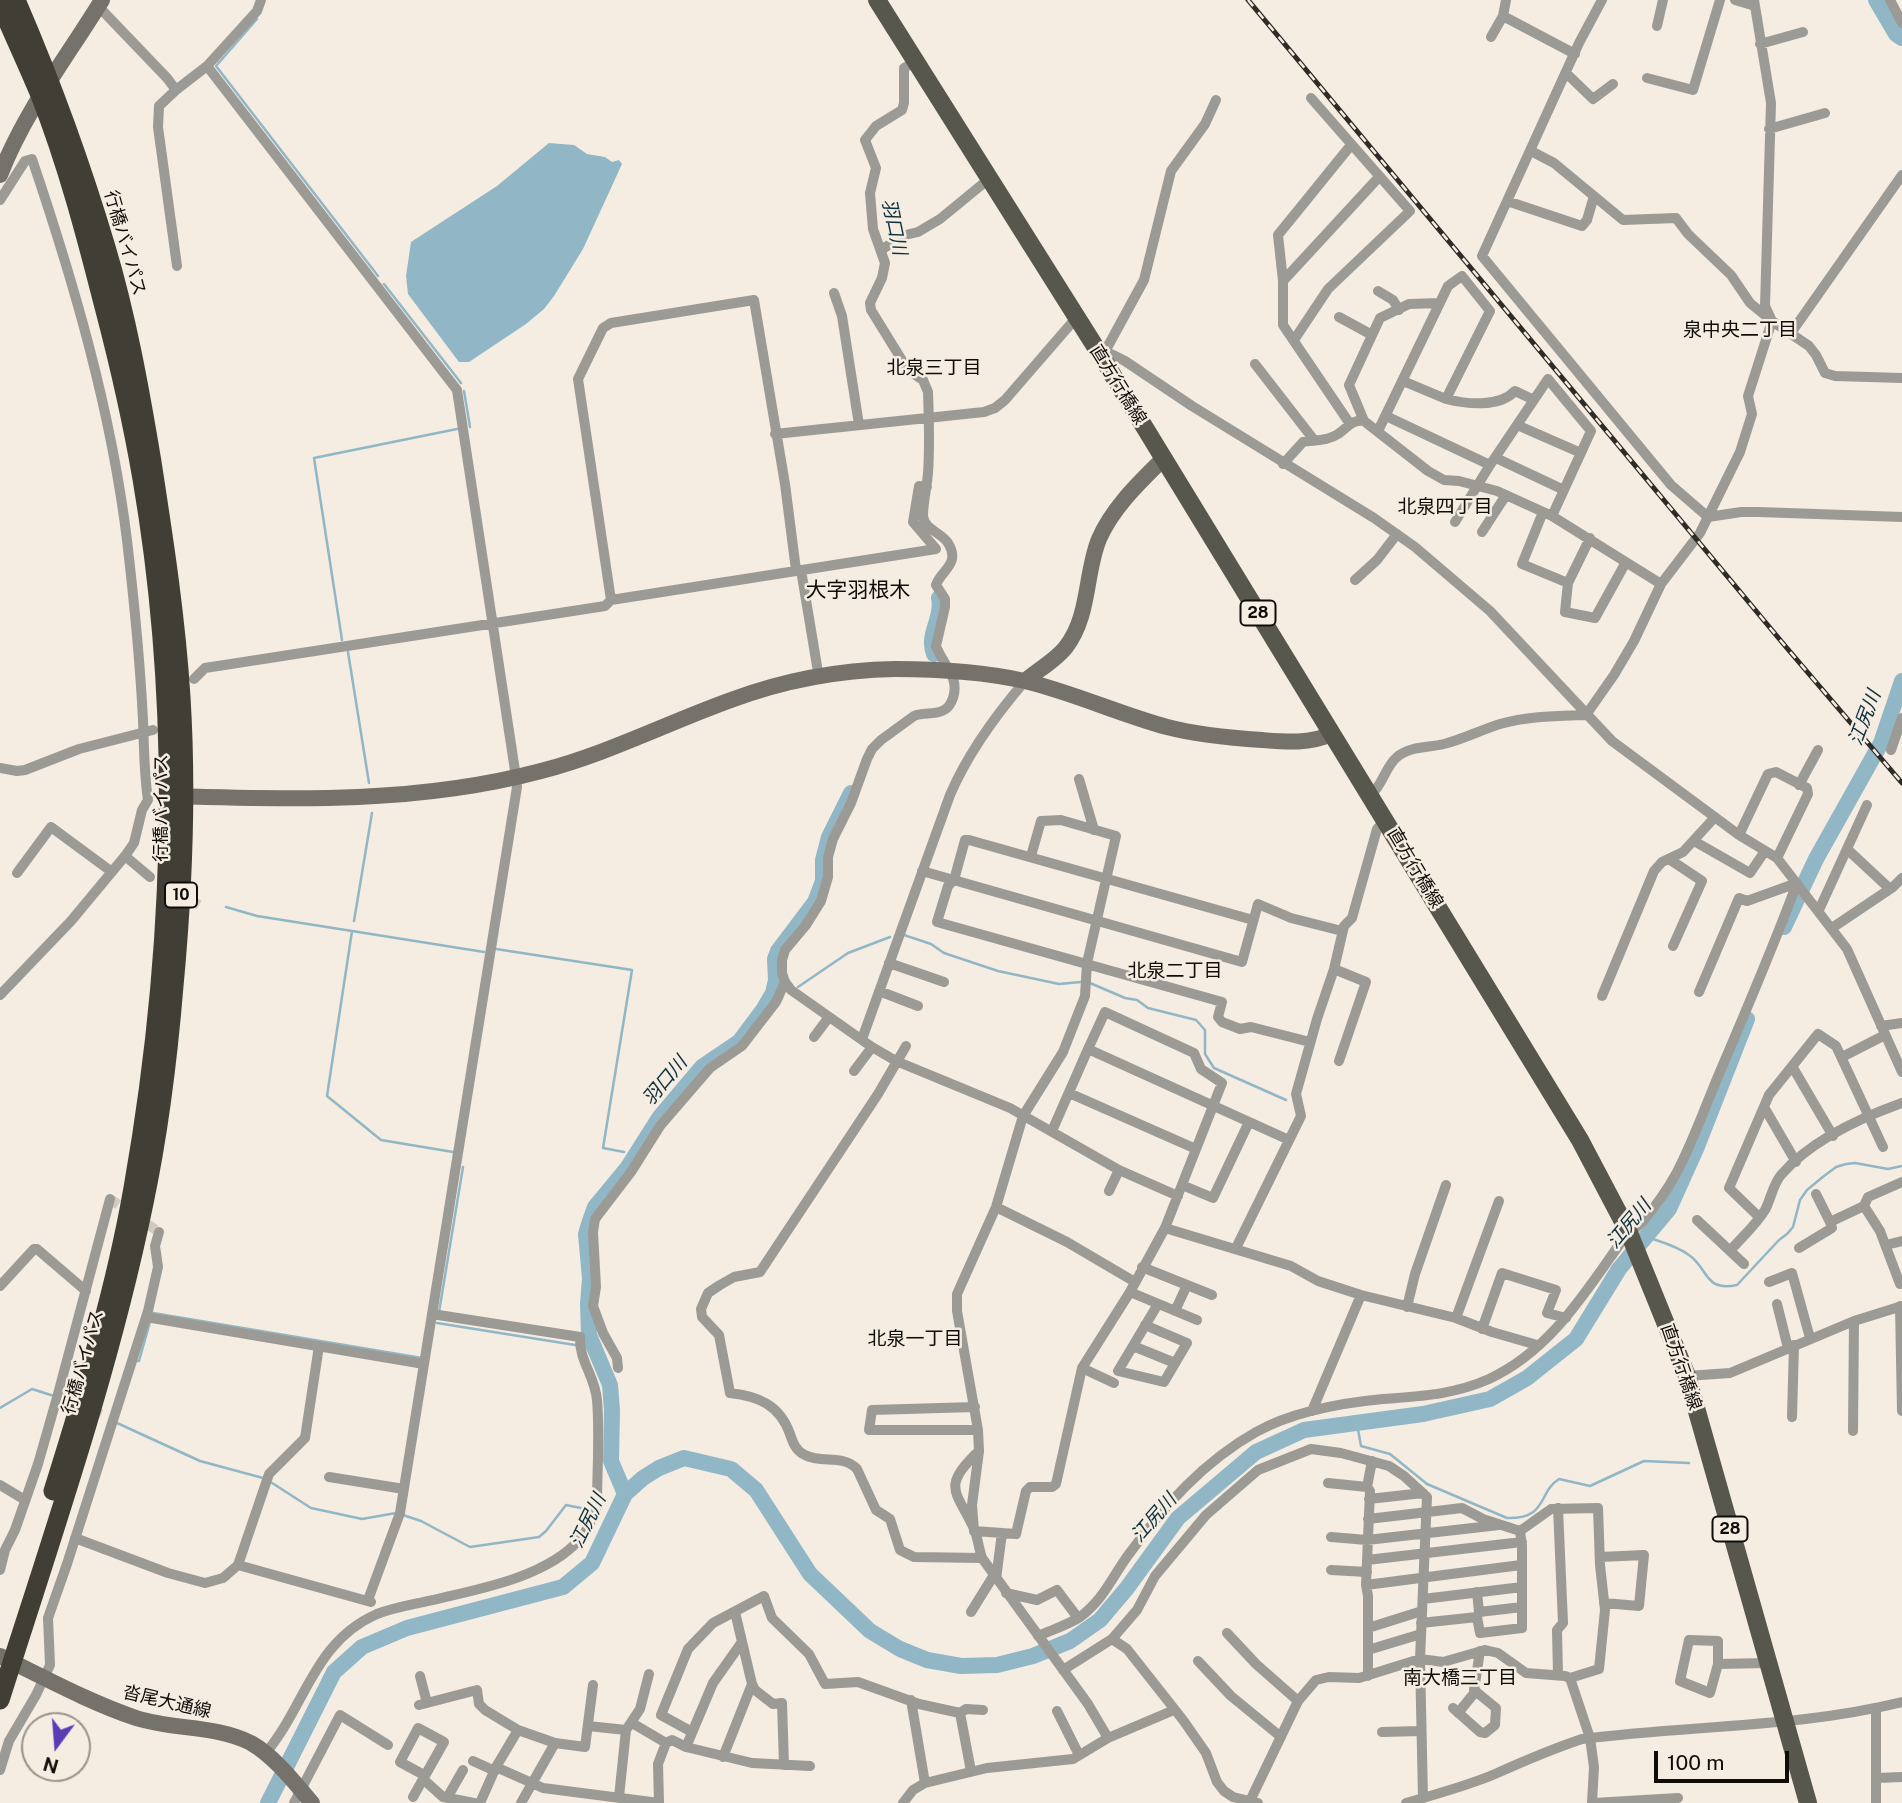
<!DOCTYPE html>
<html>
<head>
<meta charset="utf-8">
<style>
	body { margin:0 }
	#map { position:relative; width:1902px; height:1803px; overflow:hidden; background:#f5ece2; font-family:"Public Sans",sans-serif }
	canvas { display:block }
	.north { position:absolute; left:21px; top:1712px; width:70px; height:70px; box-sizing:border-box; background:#f5ece2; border:2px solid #99928b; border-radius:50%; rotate:196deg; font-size:19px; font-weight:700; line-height:28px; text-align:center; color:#0f0c09 }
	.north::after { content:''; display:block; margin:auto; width:24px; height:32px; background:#5a3db5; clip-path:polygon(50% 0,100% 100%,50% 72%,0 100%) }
	.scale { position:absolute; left:1654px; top:1751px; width:135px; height:32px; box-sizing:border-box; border:4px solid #0f0c09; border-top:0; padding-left:9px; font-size:21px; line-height:24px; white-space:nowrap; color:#0f0c09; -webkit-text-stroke:5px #f5ece2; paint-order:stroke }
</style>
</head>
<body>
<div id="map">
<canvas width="1902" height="1803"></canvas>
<div class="north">N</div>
<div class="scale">100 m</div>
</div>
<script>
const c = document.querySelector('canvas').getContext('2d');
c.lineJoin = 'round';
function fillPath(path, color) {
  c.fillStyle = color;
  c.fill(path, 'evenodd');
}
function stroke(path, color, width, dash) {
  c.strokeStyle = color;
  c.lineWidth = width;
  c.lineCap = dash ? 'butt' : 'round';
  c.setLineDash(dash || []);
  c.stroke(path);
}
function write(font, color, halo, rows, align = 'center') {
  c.font = font + ' "Public Sans","Noto Sans JP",sans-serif';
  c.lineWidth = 5;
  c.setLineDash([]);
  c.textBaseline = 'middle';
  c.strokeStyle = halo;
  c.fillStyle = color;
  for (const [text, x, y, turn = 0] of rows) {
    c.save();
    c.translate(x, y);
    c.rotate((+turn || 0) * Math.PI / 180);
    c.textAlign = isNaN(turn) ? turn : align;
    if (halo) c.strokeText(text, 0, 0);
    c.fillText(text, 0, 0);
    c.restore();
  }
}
const water = new Path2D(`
	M549,143L574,145L587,154L605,157L612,162L619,160L622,164L583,249L554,296L544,309L526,324L469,362H459L408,294L406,276L411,242L497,186Z`);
const stream = new Path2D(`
	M257,19L216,66L378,276
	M384,284L461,383
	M464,391L470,427
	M342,640L314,458L457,429
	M348,652L369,783
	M226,907L257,916L352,931L327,1096L381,1140L453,1152
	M354,921L372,813
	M352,931L484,952
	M904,935L931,944L944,953L998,971L1059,984L1081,982
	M496,949L632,970L603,1148L624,1152
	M1090,983L1125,998L1137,1000L1148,1008L1196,1020L1205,1030V1054L1214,1068L1286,1100
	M798,987L848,953L890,937
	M1647,1237C1661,1242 1677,1246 1689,1255C1709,1269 1704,1292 1737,1285L1779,1240L1787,1234L1793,1227L1800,1200L1807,1190L1824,1176L1836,1167L1846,1164L1855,1163L1888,1169L1902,1166
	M439,1312L463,1167
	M153,1313L422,1358
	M437,1323L575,1345
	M137,1361H139L150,1322
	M0,1408L32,1389L54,1396
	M117,1423L200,1461L263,1478
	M1357,1424L1361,1446L1390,1454L1427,1484L1507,1518C1548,1519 1538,1492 1559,1479L1590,1486L1644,1461L1689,1463
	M269,1481L311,1508L362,1519L396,1513
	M403,1515L421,1521L470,1547L539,1537L546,1531L566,1505L586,1509`);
const river = new Path2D(`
	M1876,0L1896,34L1902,38
	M934,654C926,634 944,617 939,598
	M1784,927L1816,859L1881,743L1902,681
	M625,1494L611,1461L612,1410L610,1385L589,1335L588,1304L590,1278L586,1234L589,1224L595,1207L628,1167L659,1118L702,1067L739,1042L763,1010L773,993L776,980L775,959L778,951L815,902L823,881V860L829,837L851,793
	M268,1803L334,1672L362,1647L407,1628L563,1587L592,1563L625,1494L643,1478L659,1468L684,1458L731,1469L756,1490L810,1574L870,1631L900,1649L927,1660L961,1666L997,1665L1033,1656L1070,1641L1100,1620L1127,1588L1178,1518L1256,1452L1304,1430L1423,1414L1490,1399L1527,1378L1576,1339L1619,1269L1669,1209L1696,1149L1747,1019`);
const streetTunnel = new Path2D(`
	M180,894L199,905
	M110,1199L159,1232
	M65,1397L105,1416`);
const street = new Path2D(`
	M99,0L98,6L167,78L176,90L159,106L158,127L177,266
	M1602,0L1579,43L1482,256L1671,485L1708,517
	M1735,0L1755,6
	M1890,0L1902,23
	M1503,16L1506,0
	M1657,26L1663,0
	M1491,37L1503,16L1575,54
	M1760,44L1803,32
	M916,61L904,68V103L902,110L876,126L865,140L876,168L870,193L873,229L885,263L882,278L870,303L871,310L908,370L923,380L928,392C929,419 930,446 928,473C927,487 923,502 923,516C924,529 942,533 948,543C961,564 941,570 936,585L945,599V607L936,646C943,665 960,677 953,698C951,704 948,709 942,711C933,715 923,712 914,716L881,740L872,749L867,759L851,803L833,839L828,857V877L821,901L806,925L785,950L782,960V973L785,982L791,990L872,1047L896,1061L1010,1108L1119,1170L1178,1196
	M207,66L257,11L261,0
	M1566,73L1593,99L1613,84
	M1647,78L1693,90L1720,0
	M176,90L207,66L457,390L516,777L517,787L400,1513L368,1600
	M1769,129L1825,113
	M1531,151L1554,163L1623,220L1676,218L1688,234L1731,275L1750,303L1772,321L1809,346L1816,355L1825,373L1835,376L1902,378
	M0,200L25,161L32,159C74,283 111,410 127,540C134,600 140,660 143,720C144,746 144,774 148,800L142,810L134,843L125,856L71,921L0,995
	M1507,201L1582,226L1587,220L1594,196
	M884,248L905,235L918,232L940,219L990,178
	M1283,281L1379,177
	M1378,291L1393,300L1399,310
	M834,293L842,316L859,425
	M1339,317L1372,335
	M1791,333L1902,175
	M1294,340L1328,289L1410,211L1311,98
	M1098,351L1111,354L1125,361L1192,406L1374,518L1415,547L1490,611L1612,741L1739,835L1777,858L1847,949L1902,1072
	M1098,351L1108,346L1144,280L1171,171L1205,124L1216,100
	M1255,364L1314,440
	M1403,381L1446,399
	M1386,416L1490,465
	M1364,421L1349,385L1380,318L1409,304L1440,303
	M1350,424L1283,325V281L1278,235L1351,145
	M1517,425L1581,453
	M1378,431L1448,286L1462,276L1490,311L1446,399C1466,404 1499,408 1515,391L1534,400
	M775,434L984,412L995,408L1005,400L1076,318
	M1496,458L1564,490
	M1283,464L1303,442C1315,440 1328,441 1338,434C1347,428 1352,419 1364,421L1428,471L1444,480L1459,481L1497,491L1552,516L1661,584
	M1543,512L1522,564L1568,583
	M1708,517L1741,512H1759L1902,517
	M1455,522L1490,465L1548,379L1591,431L1552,516
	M1482,532L1506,495
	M1590,538L1568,583L1565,612L1595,618L1626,562
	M801,570L819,678
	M1355,580L1377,560L1397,534
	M611,600L936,549L913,522L919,486L927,487
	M194,679L205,668L605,606L611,600L578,379L603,328L611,323L754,300L785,484L796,570
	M1586,715L1614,675L1634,641L1661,584L1700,533L1740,452L1752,414L1748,396L1772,321L1765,306L1771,103L1754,0
	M1891,750L1902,718
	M0,768L17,771L25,770L79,749L153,730
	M1079,779L1094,830
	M1799,785L1818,750
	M1370,796C1383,785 1385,767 1397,757C1410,746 1428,748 1444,744C1463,739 1481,730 1500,724C1528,716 1557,716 1586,715
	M1739,835L1768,774L1776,772L1807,788L1808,794L1777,858
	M1694,841L1750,873L1765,851
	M1847,849L1890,889
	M125,856L150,877
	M1031,856L1041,821L1061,820L1116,836L1087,963L1085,996L1063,1052L1023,1116L996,1207L957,1294V1311L978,1430L979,1451C939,1488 958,1492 975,1531C978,1540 979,1549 982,1558L1088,1704L1108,1738
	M1669,859L1702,881L1673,946
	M922,871L1242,962L1258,904L1291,918L1342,931
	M17,873L51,827L112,872
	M1819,910L1867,805
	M1253,920L969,840H965L954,880L948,886L937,922L1222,1002L1218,1017L1222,1022L1240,1029L1251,1027L1310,1042
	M1832,928L1893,887L1902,878
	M889,963L944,982
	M1334,969L1366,982L1339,1061
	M879,991L918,1006
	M1699,992L1739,898L1747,901L1797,883
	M1602,996L1654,871L1662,862L1683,852L1715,817
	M1881,1026L1902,1023
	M814,1037L829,1017
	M862,1039L950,795C968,753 995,716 1025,681
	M906,1046L878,1094L760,1272L734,1277L720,1285L708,1293L701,1309L702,1317L719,1335L730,1393C758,1396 780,1405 790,1434C793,1443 796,1451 805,1455C822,1464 843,1454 857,1469L876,1510L890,1519L900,1550L914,1557L982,1558
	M1842,1057L1885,1035
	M1792,1066L1833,1136
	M854,1071L872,1047
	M1069,1093L1196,1149
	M1764,1107L1796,1162
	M1052,1131L1088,1049L1289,1140
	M1182,1185L1213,1198L1249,1122
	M1109,1191L1119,1170
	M1816,1194L1830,1222
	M996,1207L1067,1242L1135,1282
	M1759,1217L1729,1188L1769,1095L1818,1034L1836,1046L1883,1147
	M1697,1220L1744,1264
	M1165,1228L1291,1266L1318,1281L1361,1295L1456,1318L1492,1332L1537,1345
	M1886,1245L1902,1241
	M1236,1248L1301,1116L1296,1094L1317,1019L1334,969L1344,926L1352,918L1377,829L1385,820
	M1799,1248L1832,1228L1830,1222L1864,1206
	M1730,1251C1741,1238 1756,1225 1765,1210C1771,1199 1773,1184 1781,1175C1811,1140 1860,1118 1902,1103
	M1142,1267L1212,1295
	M1769,1282L1792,1273L1810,1338
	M1900,1284L1880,1231L1864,1206L1868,1197L1902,1182
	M0,1286L34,1249H37L86,1291
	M1130,1292L1197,1320
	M1777,1304L1788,1348
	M1900,1306L1902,1411
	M1407,1307L1415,1274L1446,1185
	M1175,1311L1187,1285
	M146,1317L424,1364
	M1456,1318L1499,1201
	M1145,1325L1187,1343L1164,1382L1118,1371L1158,1304
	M1482,1329L1502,1273L1556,1290L1547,1313L1566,1318
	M1133,1346L1175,1363
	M618,1368L617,1358L603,1333L593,1306L596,1287L593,1232L595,1219L631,1172L660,1126L710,1068L742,1046L776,1002L785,982
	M1082,1368L1114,1383
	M1687,1376L1730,1373L1854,1321L1902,1306
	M975,1407L872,1410L869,1430H978
	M1312,1411L1361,1295
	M1792,1417L1794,1345
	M1853,1431L1854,1321
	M979,1451L972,1505L974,1531L1016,1534L1026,1491L1030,1487H1052L1056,1484L1082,1368L1130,1292L1165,1228L1222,1083L1201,1069L1194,1053L1105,1012L1088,1049
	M329,1477L404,1489
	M1328,1483L1367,1487
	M0,1485L25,1500
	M1369,1499L1423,1493
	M1368,1519L1462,1508L1483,1519L1520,1531
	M1331,1537L1367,1540L1499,1525
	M75,1538L168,1573L205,1583L223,1578L238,1565L269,1474L305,1438L319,1346
	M1600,1557L1644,1555L1639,1606L1604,1603
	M1367,1560L1522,1542
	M238,1565L371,1602
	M0,1570L5,1550L15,1530L38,1464L58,1394L110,1199
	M1331,1570L1367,1572
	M996,1579L1002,1533
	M1366,1585L1521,1565
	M1477,1592L1479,1612L1522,1607
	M1006,1593L1037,1600L1057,1590L1078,1618
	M1423,1599L1522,1587
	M735,1612L752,1684L755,1690L773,1704L782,1703L784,1765
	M971,1612L994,1575
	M1479,1612L1477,1617L1480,1633L1522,1628V1546L1520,1531
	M1421,1623L1477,1617
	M1368,1628L1422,1611
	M1227,1633L1256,1664L1298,1701
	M1038,1636C1051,1630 1068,1625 1080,1617C1104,1599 1112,1577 1129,1554C1164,1506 1203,1462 1256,1432C1294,1411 1340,1403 1383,1399C1421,1396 1453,1395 1489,1379C1548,1352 1583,1296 1619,1245C1625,1235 1635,1230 1643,1221C1655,1207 1667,1190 1676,1174C1693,1142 1705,1107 1719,1074C1746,1011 1773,948 1797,883
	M1112,1639L1127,1649L1183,1720L1206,1753L1217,1782L1224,1791L1233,1797L1258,1803
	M742,1642L713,1683L686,1747L752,1763L810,1766
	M1368,1650L1421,1634
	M1198,1661L1231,1696L1281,1737
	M1718,1664V1641L1689,1640L1680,1681L1710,1693L1718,1664L1768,1663
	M1063,1670L1112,1639L1137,1610L1155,1576L1206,1515L1258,1470L1311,1449L1341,1453L1389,1466L1404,1476L1427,1497L1420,1659L1423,1798
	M1558,1675L1557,1630L1563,1623L1558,1508
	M420,1676L427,1703
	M1368,1676V1596L1366,1585L1370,1491L1367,1487L1372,1461
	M1570,1678L1590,1738L1594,1767L1592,1803
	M911,1700L925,1783
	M419,1705L477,1690L479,1704L485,1710L518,1730L555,1743L585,1747L593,1685
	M1453,1708L1480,1732L1485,1733L1495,1725L1496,1708L1474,1690L1480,1651
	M1057,1711L1079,1755
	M960,1713L966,1709L983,1710
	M1458,1713L1476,1691
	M632,1723L666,1743
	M588,1726L626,1730
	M692,1732L661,1715L688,1649L713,1623L764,1596L772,1618L809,1654L825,1684L858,1682L919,1704L960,1713L971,1771
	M1382,1732L1421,1731
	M265,1754C306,1706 313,1642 377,1614C390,1609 405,1606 419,1603C469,1591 545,1580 581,1538C589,1528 593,1517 597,1505C597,1470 600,1434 597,1400C595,1376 579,1361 580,1337L432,1314
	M723,1757L752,1684
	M473,1761L495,1771
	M496,1767L518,1730
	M0,1770L9,1741L36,1695L50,1665L48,1618L67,1564L148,1311L158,1267L155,1246L159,1232
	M1877,1778L1902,1777
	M423,1779L443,1797L474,1803
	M413,1797L444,1742L418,1728L400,1762L424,1775
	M619,1797L626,1730L640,1709L649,1674
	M447,1798L463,1770
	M1250,1801L1298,1701L1316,1680L1329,1677L1359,1678L1420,1659L1443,1662L1485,1650L1498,1653L1526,1673L1565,1676L1570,1678L1599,1669L1605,1610L1600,1565L1598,1508L1551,1509L1520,1531
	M294,1803L340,1715L388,1745
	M480,1803L496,1767L543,1788L659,1803L658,1764L666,1743L672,1740L686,1747
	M521,1803L555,1743
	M903,1803L913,1790L925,1783L987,1768L1073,1759L1108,1738L1174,1710
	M1406,1803C1436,1794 1467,1786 1495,1774C1524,1761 1552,1749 1582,1739C1690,1725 1796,1728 1902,1702
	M1594,1803L1678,1798
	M1876,1803V1708`);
const secondary = new Path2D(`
	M0,175C25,111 67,57 102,0
	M1025,681C1038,670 1056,660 1066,647C1090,616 1085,573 1099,539C1113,507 1139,483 1163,459
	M173,796C296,800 421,803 541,771C607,754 667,723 731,700C782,681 840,670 895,669C937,669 984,672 1025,681C1074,693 1119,714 1167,727C1198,735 1231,738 1262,740C1287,742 1309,744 1332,734
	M0,1656C45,1678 89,1702 136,1718C173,1730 216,1725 251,1743C274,1756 295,1783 312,1803`);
const primary = new Path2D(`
	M877,0L1098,351L1580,1140L1629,1233L1687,1376L1808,1803`);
const highway = new Path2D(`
	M0,4C13,34 27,64 40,95C67,164 86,236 104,307C119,364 132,421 142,479C182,713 174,955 133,1188C115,1291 84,1392 53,1491
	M0,1700C52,1536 109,1373 144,1203C159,1132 168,1059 174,986C183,890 187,793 181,697C176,617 164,540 152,462C140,390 127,317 106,247C81,163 51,81 16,0`);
const rail = new Path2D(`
	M1248,0L1786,647L1902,783`);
const shields = [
	[1258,613,35],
	[181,895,32],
	[1730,1529,35]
];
const shieldNames = [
	["28",1258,613],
	["10",181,895],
	["28",1730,1529]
];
const streetNames = [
	["行橋バイパス",125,243,74],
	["直方行橋線",1118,385,58],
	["行橋バイパス",161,808,-90],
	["直方行橋線",1415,868,59],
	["行橋バイパス",83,1362,-74],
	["直方行橋線",1681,1367,71],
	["沓尾大通線",167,1702,13]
];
const waterNames = [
	["羽口川",894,227,78],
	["江尻川",1865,718,-69],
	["羽口川",665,1081,-50],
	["江尻川",1629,1224,-50],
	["江尻川",1154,1518,-49],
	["江尻川",588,1521,-64]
];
const neighbourhoodNames = [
	["泉中央二丁目",1740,330],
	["北泉三丁目",934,368],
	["北泉四丁目",1445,507],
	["北泉二丁目",1175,971],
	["北泉一丁目",915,1339],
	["南大橋三丁目",1460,1678]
];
const quarterNames = [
	["大字羽根木",858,591]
];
fillPath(water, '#91b7c6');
stroke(stream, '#91b7c6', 2.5);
stroke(river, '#91b7c6', 16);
stroke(streetTunnel, '#d2cac1', 10, [10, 5]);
stroke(street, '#9b9a95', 10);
stroke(secondary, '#74726b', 16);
stroke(primary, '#58574e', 18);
stroke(highway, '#413f35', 19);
stroke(rail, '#2f2b27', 5);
stroke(rail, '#f5ece2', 2.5, [8]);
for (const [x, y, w] of shields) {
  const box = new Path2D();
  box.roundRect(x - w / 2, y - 12.5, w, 25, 5);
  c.fillStyle = '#f5ece2';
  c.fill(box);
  stroke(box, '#0f0c09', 2);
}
write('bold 16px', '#0f0c09', null, shieldNames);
write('18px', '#0f0c09', '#f5ece2', streetNames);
write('italic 19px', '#0d303c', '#f5ece2', waterNames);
write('19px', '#0f0c09', '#f5ece2', neighbourhoodNames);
write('21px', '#0f0c09', '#f5ece2', quarterNames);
</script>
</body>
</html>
